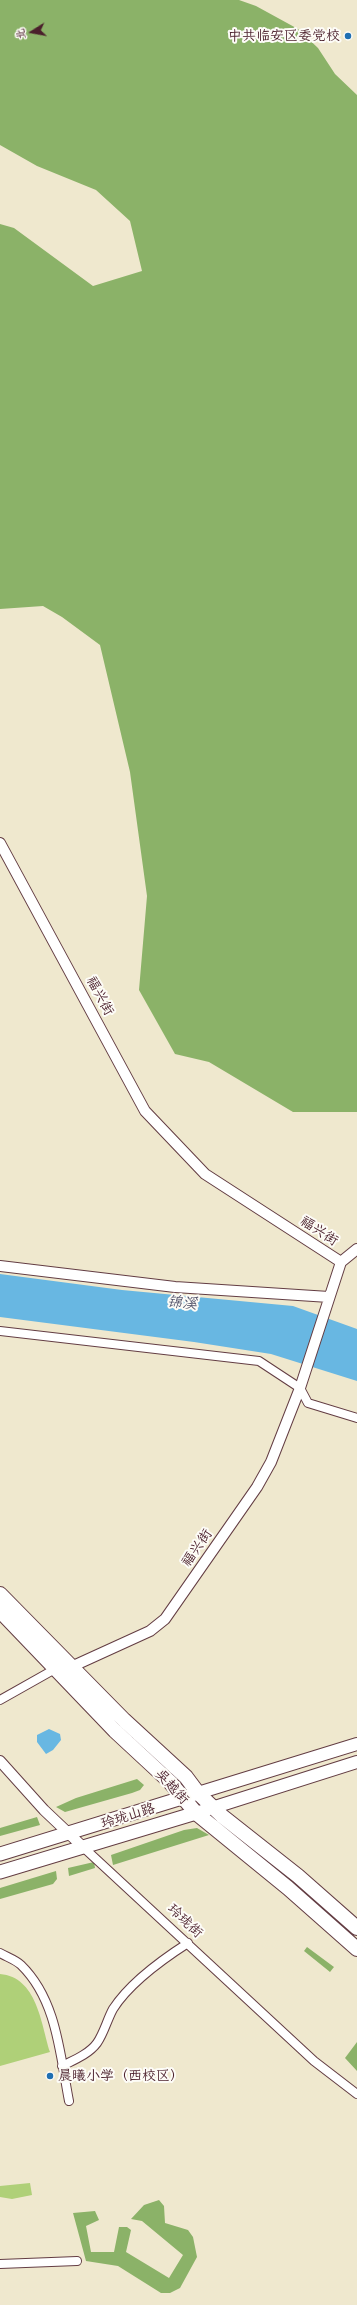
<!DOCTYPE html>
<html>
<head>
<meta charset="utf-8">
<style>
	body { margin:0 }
	#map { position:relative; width:357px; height:2305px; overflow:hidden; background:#efe8ce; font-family:Delius,"LXGW WenKai TC",sans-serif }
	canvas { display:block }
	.north { position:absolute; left:12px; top:12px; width:40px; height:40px; -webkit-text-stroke:3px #fdfcf7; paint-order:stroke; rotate:259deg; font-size:11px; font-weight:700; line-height:16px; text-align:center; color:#4a1f2b }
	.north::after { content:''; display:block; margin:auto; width:14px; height:18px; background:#4a1f2b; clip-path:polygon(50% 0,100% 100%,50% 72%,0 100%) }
</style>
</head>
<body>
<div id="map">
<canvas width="357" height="2305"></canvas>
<div class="north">北</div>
</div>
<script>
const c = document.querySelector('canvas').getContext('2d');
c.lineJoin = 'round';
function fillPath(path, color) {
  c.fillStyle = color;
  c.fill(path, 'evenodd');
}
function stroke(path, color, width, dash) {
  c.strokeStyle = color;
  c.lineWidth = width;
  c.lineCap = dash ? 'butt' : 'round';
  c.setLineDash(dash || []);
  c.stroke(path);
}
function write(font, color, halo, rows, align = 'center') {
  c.font = font + ' Delius,"LXGW WenKai TC",sans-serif';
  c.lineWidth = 4;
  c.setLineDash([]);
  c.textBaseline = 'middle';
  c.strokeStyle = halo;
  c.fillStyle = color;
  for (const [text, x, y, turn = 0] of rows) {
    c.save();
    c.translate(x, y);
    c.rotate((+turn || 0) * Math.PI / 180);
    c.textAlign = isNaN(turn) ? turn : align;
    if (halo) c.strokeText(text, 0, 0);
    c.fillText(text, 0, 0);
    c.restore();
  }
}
const green = new Path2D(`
	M0,1974C37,1977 41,2023 50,2052L0,2066Z
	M30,2183L32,2195L12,2199L0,2197V2186Z`);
const forest = new Path2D(`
	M0,0H239L256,6L298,29L318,48L335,74L357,95V1112H293L209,1062L175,1054L139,990L147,896L130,772L100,645L62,617L43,606L0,609V224L14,228L93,286L142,271L130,221L96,190L37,166L0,145Z
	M137,1779L144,1785L140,1790L132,1793L65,1812L56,1807L76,1798Z
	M37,1817L40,1825L0,1836V1828Z
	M197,1828L209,1835L113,1865L111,1855L184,1830Z
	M94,1862L95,1868L69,1876L68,1868Z
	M56,1871L57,1879L53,1884L0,1899V1888Z
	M307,1947L334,1967L330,1972L304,1951Z
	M357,2042V2071L345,2058Z
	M159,2200L164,2206L165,2223L188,2230L193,2237L197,2257L180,2288L170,2293H161L118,2266L86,2261L73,2213L95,2211L99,2220L86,2226L91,2252H114L119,2227H127L131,2230L126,2252L169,2278L183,2255L142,2221L131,2219L144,2205Z`);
const water = new Path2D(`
	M0,1274L122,1290L293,1306L357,1329V1381L271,1354L194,1342L0,1317Z
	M49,1729L60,1734L61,1740L53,1750L46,1754L37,1742V1735Z`);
const minor = new Path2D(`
	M0,1331L259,1361L300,1388L308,1403L357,1418
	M0,1700L55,1669
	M83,1847L314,2061L357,2094
	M0,1953C7,1957 16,1960 21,1965C57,2000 60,2055 69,2101
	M62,2066C74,2060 89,2054 97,2043C104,2033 107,2020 113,2009C129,1984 163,1959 188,1943
	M0,2264L77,2261`);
const tertiary = new Path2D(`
	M0,843L145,1111L205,1174L341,1262L300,1388L271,1462L257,1487L165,1619L150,1631L71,1667
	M341,1262L357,1249
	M0,1266L175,1287L329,1297
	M0,1761L44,1810L83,1847`);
const secondary = new Path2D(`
	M198,1793L357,1744
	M196,1813L357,1762`);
const primary = new Path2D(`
	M0,1854L198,1793
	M0,1872L196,1813`);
const trunk = new Path2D(`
	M0,1594L124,1720L186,1777L198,1793L222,1816L298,1876L357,1928
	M0,1611L115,1731L170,1782L196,1813L288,1888L357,1949`);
const markers = [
	[348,36,4,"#1f6fb2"],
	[50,2076,4,"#1f6fb2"]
];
const poiNames = [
	["中共临安区委党校",340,36],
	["晨曦小学（西校区）",58,2076,"left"]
];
const streetNames = [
	["福兴街",100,996,62],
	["福兴街",319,1231,33],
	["福兴街",197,1548,-55],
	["吴越街",172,1787,47],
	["玲珑山路",128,1816,-17],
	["玲珑街",185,1921,43]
];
const waterNames = [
	["锦溪",182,1303,5]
];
fillPath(green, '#afd078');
fillPath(forest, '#8bb268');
fillPath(water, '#68b7e2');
stroke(minor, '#633d43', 10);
stroke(tertiary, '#633d43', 12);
stroke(secondary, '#633d43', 14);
stroke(primary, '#633d43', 15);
stroke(trunk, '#633d43', 16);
stroke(minor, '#fff', 8);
stroke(tertiary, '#fff', 10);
stroke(secondary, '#fff', 12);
stroke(primary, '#fff', 13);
stroke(trunk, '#fff', 14);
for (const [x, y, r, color] of markers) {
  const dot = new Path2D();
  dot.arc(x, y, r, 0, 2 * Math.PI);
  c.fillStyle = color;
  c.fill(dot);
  stroke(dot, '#fdfcf7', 1.5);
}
write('14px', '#4a1f2b', '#fdfcf7', poiNames, 'right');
write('14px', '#4a1f2b', '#fdfcf7', streetNames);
write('italic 15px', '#54546b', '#fdfcf7', waterNames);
</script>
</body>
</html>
